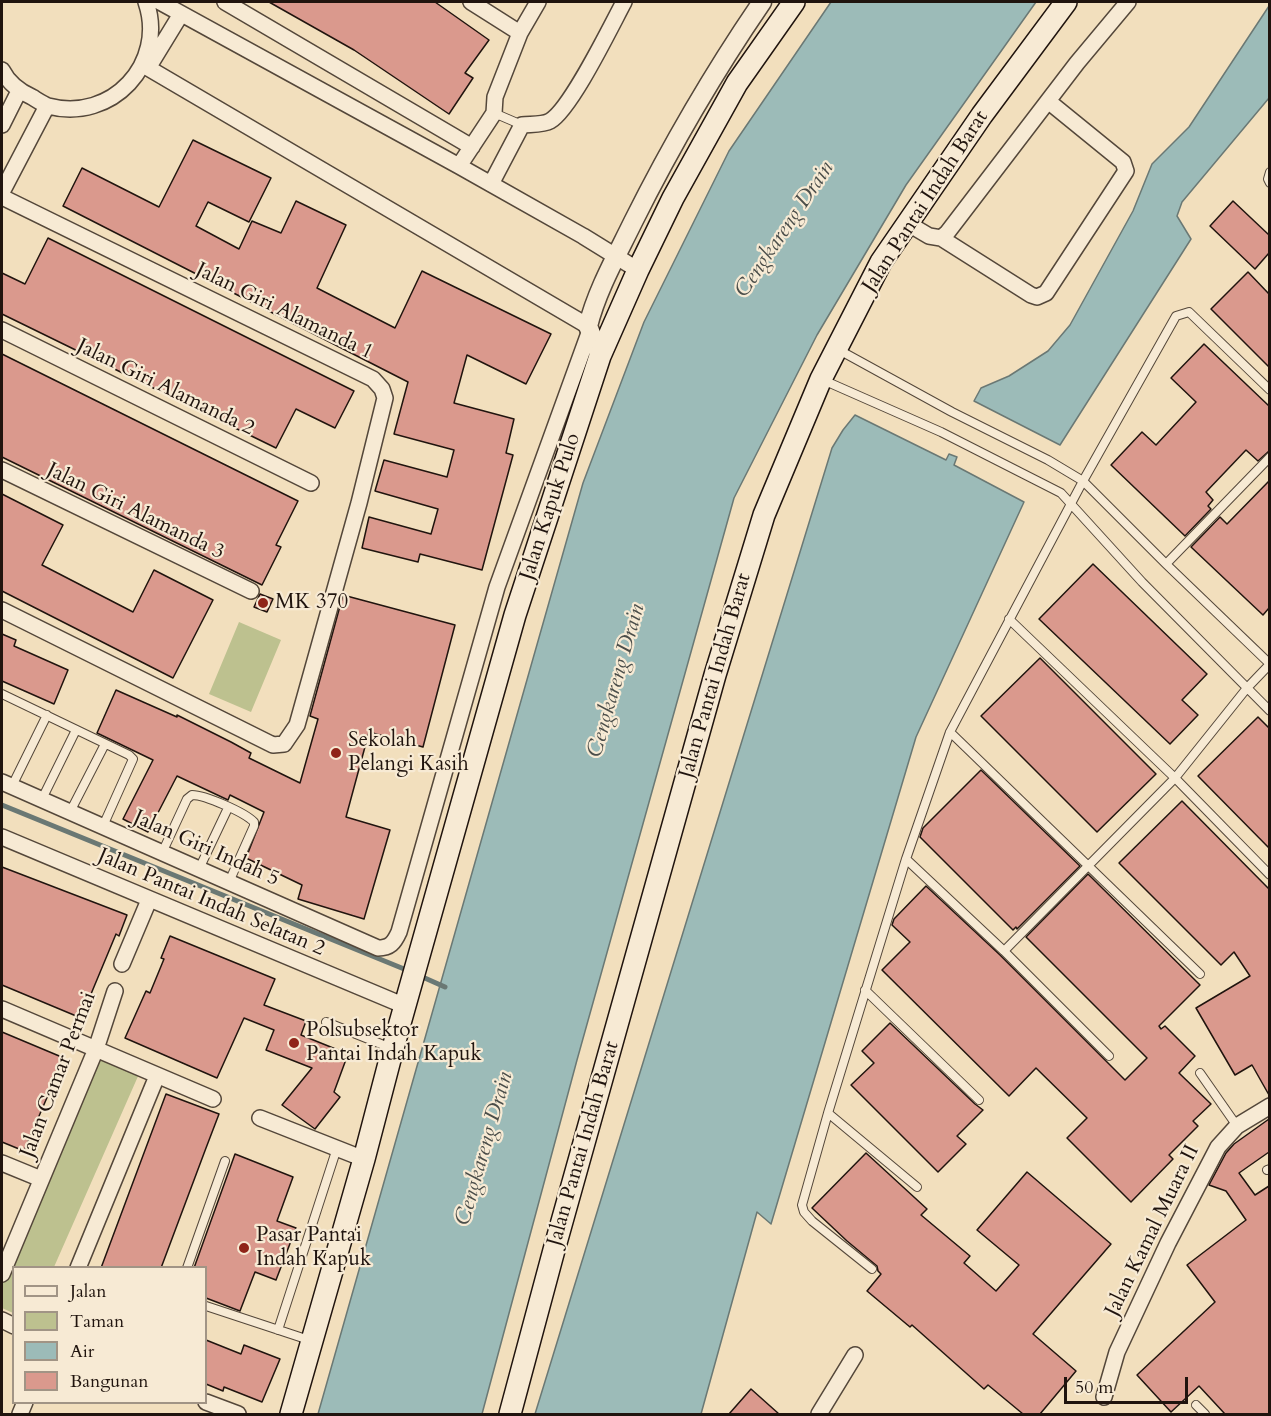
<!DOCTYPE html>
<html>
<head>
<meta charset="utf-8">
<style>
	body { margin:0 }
	#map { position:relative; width:1271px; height:1416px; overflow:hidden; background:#f2dfbd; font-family:Cardo,serif }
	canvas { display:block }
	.frame { position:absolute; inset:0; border:3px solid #20140e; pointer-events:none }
	.legend { position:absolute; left:12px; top:1266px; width:195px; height:138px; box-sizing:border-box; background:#f7ead4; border:2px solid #a19485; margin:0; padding:8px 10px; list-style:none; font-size:18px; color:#20140e }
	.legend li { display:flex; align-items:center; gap:12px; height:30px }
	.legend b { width:30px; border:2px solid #a19485 }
	.scale { position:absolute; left:1064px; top:1377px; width:124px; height:27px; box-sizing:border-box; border:3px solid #20140e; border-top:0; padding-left:8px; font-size:18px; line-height:21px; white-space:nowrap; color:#20140e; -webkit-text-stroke:4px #f7ead4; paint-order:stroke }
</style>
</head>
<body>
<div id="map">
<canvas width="1271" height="1416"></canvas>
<div class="frame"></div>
<ul class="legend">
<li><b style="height:8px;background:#f7ead4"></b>Jalan</li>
<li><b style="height:16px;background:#bdc18f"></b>Taman</li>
<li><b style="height:16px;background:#9cbbb8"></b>Air</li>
<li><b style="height:16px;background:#da998d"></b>Bangunan</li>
</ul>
<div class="scale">50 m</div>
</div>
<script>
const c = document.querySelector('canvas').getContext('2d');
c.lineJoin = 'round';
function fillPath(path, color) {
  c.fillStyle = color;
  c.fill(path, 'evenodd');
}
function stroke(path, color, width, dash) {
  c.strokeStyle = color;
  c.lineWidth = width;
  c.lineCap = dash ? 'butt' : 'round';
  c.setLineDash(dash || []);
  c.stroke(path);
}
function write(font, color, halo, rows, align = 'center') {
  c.font = font + ' Cardo,serif';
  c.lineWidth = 4.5;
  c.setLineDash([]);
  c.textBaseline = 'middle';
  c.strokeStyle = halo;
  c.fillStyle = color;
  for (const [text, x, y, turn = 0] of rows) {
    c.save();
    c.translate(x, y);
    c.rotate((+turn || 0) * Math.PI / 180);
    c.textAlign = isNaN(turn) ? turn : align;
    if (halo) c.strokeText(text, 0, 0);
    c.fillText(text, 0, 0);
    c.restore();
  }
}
const green = new Path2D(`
	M239,622L281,640L251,712L209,694Z
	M89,1053L139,1074L54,1267L14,1268L13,1313L2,1308V1254Z`);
const water = new Path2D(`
	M831,2H1036L906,185L817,335L734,498L577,1060L482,1414H318L583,483L644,322L729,151Z
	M1269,6V98L1182,202L1177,216L1191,239L1060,445L974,401L981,388L1009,376L1048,351L1070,325L1133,211L1152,164L1189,127Z
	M855,415L946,460L949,454L957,457L954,465L1024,502L916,737L771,1224L757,1212L701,1414H535L832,448L843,430Z`);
const stream = new Path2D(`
	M2,805L409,971
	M418,975L445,987`);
const building = new Path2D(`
	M269,2H435L489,40L465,73L473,78L449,114L354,50Z
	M193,140L271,178L249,222L208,202L196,226L239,249L252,221L281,233L296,201L346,225L317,288L395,328L422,271L551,334L526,384L467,355L454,403L514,419L506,453L513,455L482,570L420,554L418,562L362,548L369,517L431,534L438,509L375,491L384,460L447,477L454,450L394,434L408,382L63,206L82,168L159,207Z
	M1233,201L1269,235V253L1255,269L1210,226Z
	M48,238L354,391L335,428L296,409L276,448L2,314V273L25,284Z
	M1248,272L1269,294V367L1211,309Z
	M1204,344L1269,406V451L1258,461L1246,450L1206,492L1213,500L1208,506L1211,509L1185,536L1111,465L1142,432L1156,445L1196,402L1171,378Z
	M2,354L298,501L276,545L281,547L262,585L2,457Z
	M1269,481V608L1263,615L1191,547L1220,517L1227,524Z
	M2,494L63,525L42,565L133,612L154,570L213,600L173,678L2,591Z
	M1093,564L1207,674L1182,700L1198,715L1170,744L1039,619Z
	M260,594L273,599L267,612L254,607Z
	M343,595L455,625L423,747L369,732L346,817L390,830L364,919L298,899L302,885L246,858L264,812L230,795L228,800L177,776L148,832L123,819L153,760L97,733L116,690L177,717V715L231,742L251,753L249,758L300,783L318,719L310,716Z
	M2,634L16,640L14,646L68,670L54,704L2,681Z
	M1040,658L1156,774L1097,832L981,716Z
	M1258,717L1269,728V848L1198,776Z
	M981,770L1080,866L1017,929L1016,927L1013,930L920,837L923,828Z
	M1182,801L1269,889V1095L1252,1065L1235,1075L1196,1008L1250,976L1234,952L1221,965L1119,863Z
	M2,867L127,915L119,936L116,934L81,1018L2,985Z
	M1088,874L1200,985L1159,1026L1161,1029L1165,1026L1195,1056L1179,1073L1211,1104L1193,1121L1198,1126L1169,1155L1173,1159L1131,1202L1067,1138L1087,1118L1036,1068L1009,1096L882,970L910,942L892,925L894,919L926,886L1000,955L1125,1080L1147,1058L1026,937Z
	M170,936L275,979L264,1005L306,1021L301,1035L348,1054L334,1092L340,1097L315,1129L282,1105L312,1068L266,1050L274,1030L244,1018L217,1078L125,1038L146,991L150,993L164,959L161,958Z
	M890,1023L975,1104L983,1110L957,1136L966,1144L938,1172L851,1085L874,1063L862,1051Z
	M2,1032L64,1058L24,1151L2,1142Z
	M166,1094L219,1114L206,1148L161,1268H101Z
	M1269,1119V1152L1239,1173L1255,1195L1269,1186V1414H1225L1199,1386L1171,1412L1137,1375L1215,1302L1187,1265L1246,1220L1226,1191L1209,1185L1226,1153L1234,1144Z
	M866,1153L927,1209L921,1215L970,1256L964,1263L996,1291L1019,1265L977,1230L1027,1172L1111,1244L1033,1334L1076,1371L1040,1414H1023L988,1385L984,1389L912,1325L910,1327L867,1291L881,1274L878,1271L877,1266L847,1241L812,1208Z
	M235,1154L293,1177L277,1221L296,1228L276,1280L255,1272L240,1311L206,1298V1268H194Z
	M206,1340L241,1354L244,1345L280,1359L262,1402L224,1387L223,1391L206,1384Z
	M751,1389L779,1414H729Z`);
const service = new Path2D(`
	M494,113L522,125
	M1270,172L1268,179L1270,183
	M839,350L952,412L1048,460L1083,481L1166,564L1270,664
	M823,380L941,432L1061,493L1142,582L1270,711
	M1166,564L1270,457
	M1009,619L1175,778L1270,875
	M2,694L129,755L133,759L103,826
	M950,732L1200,974
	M12,786L47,715
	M42,799L76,730
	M70,812L105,744
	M162,853L187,799L192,795C205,795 244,812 254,822V826L229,882
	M906,859L1004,951L1109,1056
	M199,869L228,808
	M1004,951L1175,778L1247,688L1270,664
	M865,990L979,1100
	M326,1022L391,1048
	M1200,1073L1237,1126
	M828,1113L802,1205L804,1212L812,1221L872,1269
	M1267,1170L1270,1169
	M917,1187L828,1113L906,859L950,732L1083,481L1176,316L1189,312L1270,390
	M187,1268L225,1161
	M206,1306L309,1340
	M278,1330L337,1148
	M1196,1405L1205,1414`);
const minor = new Path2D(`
	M160,2L459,166L583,236L638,270
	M225,2L472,147
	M471,2L520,33
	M143,65L588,326
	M148,68L181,14
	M2,70C8,82 19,91 32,97C37,100 43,104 48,106C112,123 167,63 146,2
	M2,125L19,91
	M459,166L494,113L495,97L520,33L538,2
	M491,184L522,125C531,124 543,125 550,121C571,109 611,26 624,2
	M2,192L47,106
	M2,197L373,379L382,389L385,398L359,503L297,725L284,744L273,745L2,610
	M907,223L929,236L941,238L947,233L1077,63L1128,2
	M941,238L1031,295L1037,297L1046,293L1126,171L1123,162L1048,101
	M2,330L311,483
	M2,470L251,591
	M2,782L378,948C390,948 394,943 399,932L497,587L589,333
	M2,837L405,1006
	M122,964L149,900
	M2,1009L213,1099
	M260,1118L364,1159
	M2,1163L41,1179
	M78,1268L157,1076
	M2,1274L96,1049L115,991
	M2,1320L14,1326
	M1104,1397L1117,1352L1168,1243L1218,1147L1237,1126L1270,1106
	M206,1402L238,1414
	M20,1414L25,1402
	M819,1414L855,1355`);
const tertiary = new Path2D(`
	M600,356L588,326C597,290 617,255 633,222C671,146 714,72 762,2`);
const secondary = new Path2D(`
	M291,1414L364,1159L393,1048L515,615L600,356L638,270L673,198L737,83L794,2
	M510,1414L554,1250L715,675L764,515L821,379L881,262L982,115L1066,2`);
const markers = [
	[263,603,6,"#8f2418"],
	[336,753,6,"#8f2418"],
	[294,1043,6,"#8f2418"],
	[244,1248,6,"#8f2418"]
];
const streetNames = [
	["Jalan Pantai Indah Barat",926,202,-57],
	["Jalan Giri Alamanda 1",284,312,26],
	["Jalan Giri Alamanda 2",165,388,26],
	["Jalan Kapuk Pulo",551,507,-72],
	["Jalan Giri Alamanda 3",135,512,26],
	["Jalan Pantai Indah Barat",716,676,-74],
	["Jalan Giri Indah 5",206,849,24],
	["Jalan Pantai Indah Selatan 2",211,903,23],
	["Jalan Camar Permai",59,1075,-69],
	["Jalan Pantai Indah Barat",584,1144,-74],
	["Jalan Kamal Muara II",1153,1231,-64]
];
const poiNames = [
	["MK 370",275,603],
	["Sekolah",348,741],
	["Pelangi Kasih",348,765],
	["Polsubsektor",306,1031],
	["Pantai Indah Kapuk",306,1055],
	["Pasar Pantai",256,1236],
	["Indah Kapuk",256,1260]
];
const waterNames = [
	["Cengkareng Drain",785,230,-56],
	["Cengkareng Drain",617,681,-74],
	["Cengkareng Drain",485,1149,-74]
];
fillPath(green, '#bdc18f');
fillPath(water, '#9cbbb8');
stroke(water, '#6a7874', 1.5);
stroke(stream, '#6a7874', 5);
fillPath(building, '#da998d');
stroke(building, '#20140e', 1.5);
stroke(service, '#54473a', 10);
stroke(minor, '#54473a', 18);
stroke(tertiary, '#54473a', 21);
stroke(secondary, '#20140e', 24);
stroke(service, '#f7ead4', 8);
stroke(minor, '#f7ead4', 15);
stroke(tertiary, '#f7ead4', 18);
stroke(secondary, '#f7ead4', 21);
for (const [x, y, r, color] of markers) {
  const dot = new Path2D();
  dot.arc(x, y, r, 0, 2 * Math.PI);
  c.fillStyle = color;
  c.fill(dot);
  stroke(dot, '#f7ead4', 2);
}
write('21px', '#20140e', '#f7ead4', streetNames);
write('21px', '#20140e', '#f7ead4', poiNames, 'left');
write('italic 22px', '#4b4e4a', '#f7ead4', waterNames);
</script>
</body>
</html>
